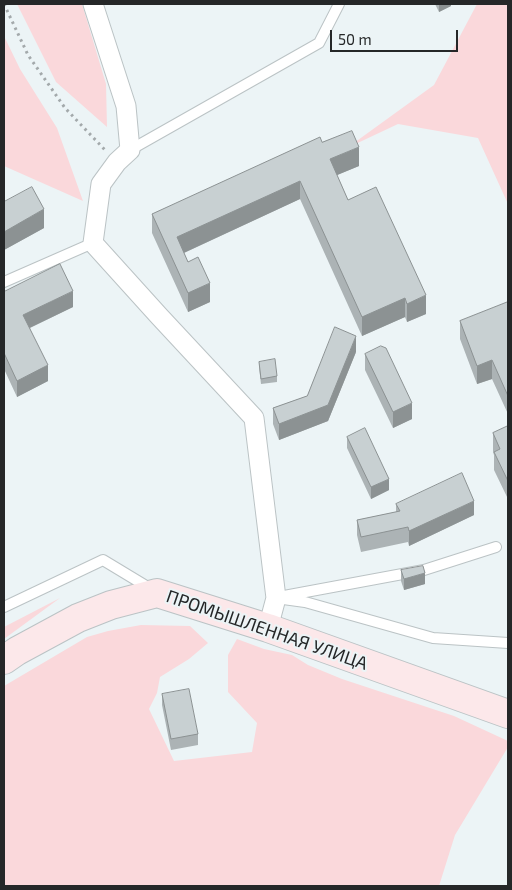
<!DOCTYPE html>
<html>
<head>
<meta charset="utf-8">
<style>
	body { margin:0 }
	#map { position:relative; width:512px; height:890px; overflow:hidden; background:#ecf4f6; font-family:"Exo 2",sans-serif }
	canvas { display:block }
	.frame { position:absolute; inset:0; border:5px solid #252728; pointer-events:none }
	.scale { position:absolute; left:330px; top:30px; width:128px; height:22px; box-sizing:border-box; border:2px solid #252728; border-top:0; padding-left:6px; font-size:15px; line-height:18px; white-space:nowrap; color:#252728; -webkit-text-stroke:4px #ecf4f6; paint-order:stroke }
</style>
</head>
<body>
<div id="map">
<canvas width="512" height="890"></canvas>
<div class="frame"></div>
<div class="scale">50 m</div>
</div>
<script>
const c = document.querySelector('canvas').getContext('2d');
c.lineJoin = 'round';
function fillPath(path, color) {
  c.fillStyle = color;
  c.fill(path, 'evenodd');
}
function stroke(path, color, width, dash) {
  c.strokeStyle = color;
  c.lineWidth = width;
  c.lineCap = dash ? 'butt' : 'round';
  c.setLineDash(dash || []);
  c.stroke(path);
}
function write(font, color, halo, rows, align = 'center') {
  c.font = font + ' "Exo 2",sans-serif';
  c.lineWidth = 4;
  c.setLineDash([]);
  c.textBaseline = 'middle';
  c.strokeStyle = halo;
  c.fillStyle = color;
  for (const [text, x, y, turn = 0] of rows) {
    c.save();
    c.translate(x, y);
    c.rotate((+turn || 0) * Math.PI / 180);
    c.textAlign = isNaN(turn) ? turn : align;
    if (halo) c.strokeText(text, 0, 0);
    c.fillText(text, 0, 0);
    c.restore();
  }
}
const green = new Path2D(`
	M17,4H82L106,84L107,127L56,82Z
	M477,4H508V204L478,138L398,124L347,148L434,85Z
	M4,36L20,69L57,128L83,201L4,166Z
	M60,598L4,639V627Z
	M141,625L190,626L208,643L189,659L160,677L157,693L149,709L174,761L252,752L257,723L228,692V655L237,639L264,649L292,655L308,665L342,679L454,716L508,741V747L455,835L439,886H4V686L87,637L108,631Z`);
const path = new Path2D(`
	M4,4L28,55L65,108L106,151`);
const lane = new Path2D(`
	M130,150L319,43L339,4
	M4,282L93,243
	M284,596L424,570L496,547
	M276,598L305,602L433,638L508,643
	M4,607L103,560L151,589`);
const street = new Path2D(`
	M93,4L126,106L130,150L117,162L101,184L93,243L159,316L254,418L276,598L268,628`);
const secondary = new Path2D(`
	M4,660L17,651L78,618L111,605L157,593L268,628L508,714`);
const wall = new Path2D(`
	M435,4H451V6L439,12Z
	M322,142L359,166L337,175L348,200L426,314L407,322L405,317L362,336L300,199L184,253L188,262L210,302L188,312L152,233V214Z
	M4,202L44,228L4,250Z
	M4,292L73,307L30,328L48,381L17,397L4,369Z
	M508,302V414L492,379L477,384L460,339V321Z
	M356,352L328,421L279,440L273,424V408L307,396Z
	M365,354L412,419L393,428L365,370Z
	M259,362L277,376V382L261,384L259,367Z
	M508,426V499L494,470V455L493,452V433Z
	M347,437L389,490L371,499L347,448Z
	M396,504L474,515L409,546L408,542L361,552L357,535V520L396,512Z
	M401,570L425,584L404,590L401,581Z
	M162,694L198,734V745L171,750L162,705Z`);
const shadedWall = new Path2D(`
	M439,4H451V6L439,12Z
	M359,147V166L330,178V159Z
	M300,181V199L177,256V237Z
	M44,209V228L4,250V232Z
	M210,283V302L188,312V293Z
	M73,291V307L23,331V315Z
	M426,295V314L407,322V304Z
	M405,298V317L362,336V317Z
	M356,336V352L328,421L279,440V424L328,405Z
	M492,360V379L477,384V366Z
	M48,365V381L17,397V381Z
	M412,403V419L393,428V412Z
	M389,479V490L371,499V487Z
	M474,501V515L409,546V531Z
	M425,573V584L404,590V579Z`);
const building = new Path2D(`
	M352,131L359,147L330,159L348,200L376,187L426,295L407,304L405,298L362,317L300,181L177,237L188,262L198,257L210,283L188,293L152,214L320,137L322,142Z
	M32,187L44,209L4,232V202Z
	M60,264L73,291L23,315L48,365L17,381L4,353V292Z
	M508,302V396L492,360L477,366L460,321Z
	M335,327L356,336L328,405L279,424L273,408L307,396Z
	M381,346L386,348L412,403L393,412L365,354Z
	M275,359L277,376L261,379L259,362Z
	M508,426V481L494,452L500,449L493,433Z
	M365,428L389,479L371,487L347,437Z
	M462,473L474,501L409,531L408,527L361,537L357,520L400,511L396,504Z
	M423,566L425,573L404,579L401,570Z
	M189,689L198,734L171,739L162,694Z`);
const streetNames = [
	["ПРОМЫШЛЕННАЯ УЛИЦА",267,630,19]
];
fillPath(green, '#fad8db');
stroke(lane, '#bbc3c5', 12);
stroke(street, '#bbc3c5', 21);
stroke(secondary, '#bbc3c5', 30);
stroke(path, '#a3a9ab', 3, [2.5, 4]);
stroke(lane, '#fff', 10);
stroke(street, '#fff', 19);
stroke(secondary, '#fce8ea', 28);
fillPath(wall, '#acb3b5');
fillPath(shadedWall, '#8c9293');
fillPath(building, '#c8d0d2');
stroke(building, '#8c9293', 1);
write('18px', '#252728', '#ecf4f6', streetNames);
</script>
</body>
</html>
